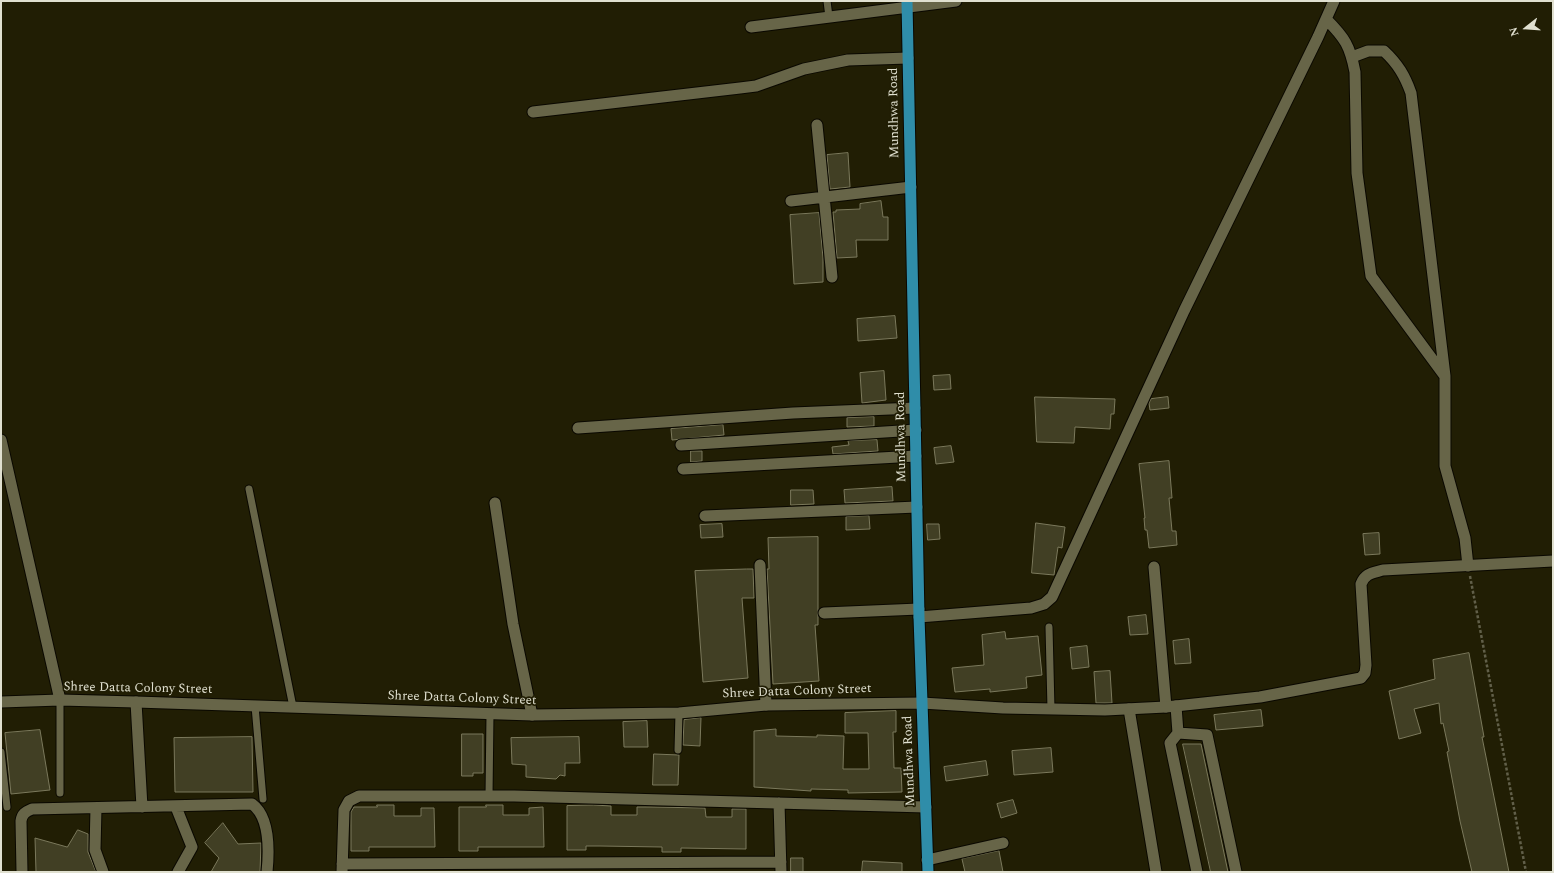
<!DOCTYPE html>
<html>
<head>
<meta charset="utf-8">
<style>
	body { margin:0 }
	#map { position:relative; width:1554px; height:873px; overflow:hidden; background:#211e04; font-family:Spectral,serif }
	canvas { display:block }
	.frame { position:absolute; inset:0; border:2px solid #e0e0d0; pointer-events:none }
	.north { position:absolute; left:1506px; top:8px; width:40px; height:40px; -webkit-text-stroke:3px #211e04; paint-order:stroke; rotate:253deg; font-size:11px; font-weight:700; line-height:16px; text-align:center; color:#e0e0d0 }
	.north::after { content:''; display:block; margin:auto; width:14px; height:18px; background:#e0e0d0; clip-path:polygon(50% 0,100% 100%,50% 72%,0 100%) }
</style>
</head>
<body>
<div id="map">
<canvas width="1554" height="873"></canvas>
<div class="frame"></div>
<div class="north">N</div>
</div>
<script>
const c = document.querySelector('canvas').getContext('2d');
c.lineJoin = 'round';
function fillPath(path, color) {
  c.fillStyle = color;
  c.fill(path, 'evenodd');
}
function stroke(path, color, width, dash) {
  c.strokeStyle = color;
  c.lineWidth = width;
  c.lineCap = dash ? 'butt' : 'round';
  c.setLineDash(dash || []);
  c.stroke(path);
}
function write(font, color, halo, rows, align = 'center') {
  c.font = font + ' Spectral,serif';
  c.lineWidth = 3.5;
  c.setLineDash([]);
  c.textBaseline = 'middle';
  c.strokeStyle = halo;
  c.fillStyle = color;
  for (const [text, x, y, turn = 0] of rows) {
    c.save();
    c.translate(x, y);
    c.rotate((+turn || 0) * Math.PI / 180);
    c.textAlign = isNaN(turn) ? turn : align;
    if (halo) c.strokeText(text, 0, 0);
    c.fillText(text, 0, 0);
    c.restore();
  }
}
const building = new Path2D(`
	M848,153L850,187L830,189L827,155Z
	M881,201L883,217H888V240H856L857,257L837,258L833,212H836V210L860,209V204Z
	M819,213L823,258V282L794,284L790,215Z
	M895,316L897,338L858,341L857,319Z
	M884,371L886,400L862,403L860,373Z
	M950,375L951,389L934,390L933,376Z
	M1035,397L1115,399L1114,414H1111L1110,429L1075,427L1074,443L1037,442Z
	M1168,397L1169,408L1150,410L1149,403L1151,399Z
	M874,417V426L847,427V418Z
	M723,425L724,435L672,440L671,429Z
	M877,440L878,451L833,454L832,447L849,445L848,441Z
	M951,446L954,462L936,464L934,448Z
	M691,451H702V461L691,462Z
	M1169,461L1172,498H1169L1172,531H1176L1177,545L1149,548L1147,530H1145L1144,518H1145L1139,464Z
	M892,487L893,501L845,503L844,490Z
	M791,490H813L814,504L791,505Z
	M869,516L870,529L846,530V517Z
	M1036,523L1065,527L1062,548L1058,547L1054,575L1032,573Z
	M722,524L723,537L701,538L700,525Z
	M927,524H939L940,539L928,540Z
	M1379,533L1380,554L1365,555L1363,534Z
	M818,537V625H815L819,681L773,684L767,569H769L768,538Z
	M747,569H753L754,598H742L748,678L703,682L695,571Z
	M1146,615L1148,634L1130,635L1128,617Z
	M1005,632L1006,639L1038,636L1042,675L1026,677L1027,688L990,692V689L955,692L952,668L984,665L982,635Z
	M1189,639L1191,663L1175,664L1173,641Z
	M1087,646L1089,667L1072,669L1070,648Z
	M1469,653L1484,737H1482L1509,872H1472L1460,821L1447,752L1449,751L1443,723L1441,724L1439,703L1414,709L1421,733L1399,739L1389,691L1435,679L1433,660Z
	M1110,671L1112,703H1096L1094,672Z
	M1261,710L1263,726L1216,730L1214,715Z
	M896,711V732H893L894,768H901L902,792L848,793V790L811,789V791L754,787V731L776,729V736L817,737V735L844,736L843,769H869L868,733H845V713Z
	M701,718L700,746L683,745L684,720Z
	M647,721L648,747H624L623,722Z
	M40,730L50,790L11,794L5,733Z
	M462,734H483V773H473V776H462Z
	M252,737L253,792H175L174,738Z
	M579,737L580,763H565V776L560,775L556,779L526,777V765L512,764L511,738Z
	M1183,744H1201L1228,872H1211Z
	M1051,748L1053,772L1014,775L1012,751Z
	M654,754L679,755L678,785H653Z
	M986,761L988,775L946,781L944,767Z
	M1013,800L1017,813L1001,818L997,804Z
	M377,805H394V816H421V808H434L435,847H369V851H351V812L354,807H377Z
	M486,805H503V815H529V808L543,807L544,847H478V851H459V807H486Z
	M594,805L611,806V815H637V807H651L705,808L706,817H732V809H746V849L681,848V852H662V847L600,846H586V850H567V806Z
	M223,823L238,844L261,843L260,872H211L219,858L205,843Z
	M78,830L88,834V852L96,872H36L35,838L67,847Z
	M999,851L1003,872H965L962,859Z
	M791,858H803V872H791Z
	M863,861L902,863V872H862Z`);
const path = new Path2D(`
	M1470,576L1526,872`);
const service = new Path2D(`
	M827,1L829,17
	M249,489L293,707
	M1049,627L1051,709
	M255,706L263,799
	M678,750L679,713
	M1,752L7,807
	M60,793V700
	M489,796L490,714`);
const minor = new Path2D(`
	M1326,19C1345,38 1350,46 1355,72L1357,173L1371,276L1444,375
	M751,27L956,1
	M1352,57L1368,51H1384C1398,64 1405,76 1411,93L1445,376V466L1465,538L1468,566
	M533,112L740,88L756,86L804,69L848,60L908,58
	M817,125L832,277
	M791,201L911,187
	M578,428L793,413L915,408
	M1,440L60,700
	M681,445L916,430
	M683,469L916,456
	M495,503L513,624L532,715
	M705,516L917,507
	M760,565L766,705
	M1154,567L1166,707
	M824,613L919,609
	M919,617L1031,608L1044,604L1052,597L1184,311L1318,37L1334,1
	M136,702L142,807
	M1176,706L1178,733L1170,743L1197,872
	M1129,709L1156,872
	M1178,733L1207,735L1236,872
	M779,803L781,872
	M176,807L192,847L178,872
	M96,808L95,850L103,872
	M927,860L1003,843
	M342,864L781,862
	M22,872L21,821C22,814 25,812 32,809L252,804C270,817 269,852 267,872
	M342,872L344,810L349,801L359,796H514L926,807`);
const tertiary = new Path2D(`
	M1,702L60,700L136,702L532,715L679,713L766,705L922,703L1003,708L1105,710L1166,707L1260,697L1361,678L1365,673L1366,665L1361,584C1365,573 1373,573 1383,570L1553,561`);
const primary = new Path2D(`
	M907,1L919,617L928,872`);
const streetNames = [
	["Mundhwa Road",895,113,-91],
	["Mundhwa Road",902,437,-91],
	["Shree Datta Colony Street",138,689,1],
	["Shree Datta Colony Street",797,692,-2],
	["Shree Datta Colony Street",462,699,2],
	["Mundhwa Road",910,761,-92]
];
fillPath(building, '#413f24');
stroke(building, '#7b795c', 1);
stroke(service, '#0a0800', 9);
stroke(minor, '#0a0800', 13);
stroke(tertiary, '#0a0800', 13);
stroke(primary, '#0a0800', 13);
stroke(path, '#615f49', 2.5, [3, 2]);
stroke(service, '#676548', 7);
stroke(minor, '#676548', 11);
stroke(tertiary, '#676548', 11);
stroke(primary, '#2f8da9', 11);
write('13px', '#e0e0d0', '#211e04', streetNames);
</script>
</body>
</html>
